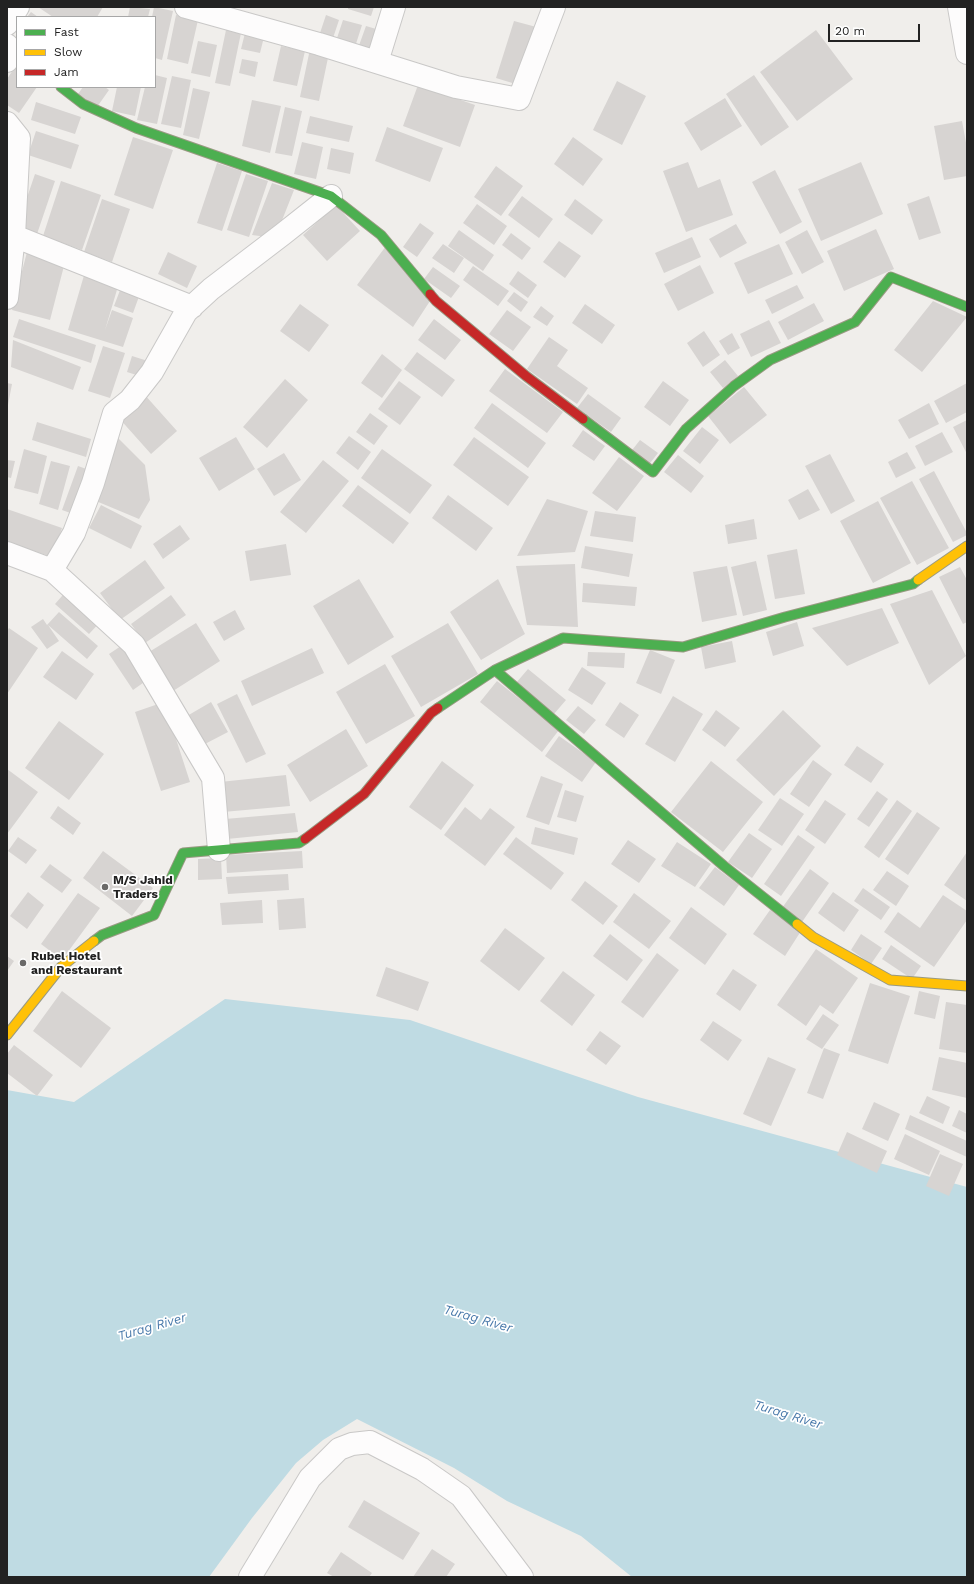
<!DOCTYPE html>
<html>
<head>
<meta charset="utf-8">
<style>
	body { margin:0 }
	#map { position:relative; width:974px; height:1584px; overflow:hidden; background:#f0eeeb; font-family:"Work Sans",sans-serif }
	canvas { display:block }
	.frame { position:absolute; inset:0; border:8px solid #222; pointer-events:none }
	.legend { position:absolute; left:16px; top:16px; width:140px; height:72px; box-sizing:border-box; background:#fff; border:1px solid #a7a7a7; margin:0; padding:5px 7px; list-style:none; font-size:12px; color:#222 }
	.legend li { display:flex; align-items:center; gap:8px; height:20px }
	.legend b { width:20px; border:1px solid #a7a7a7 }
	.scale { position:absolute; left:828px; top:24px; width:92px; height:18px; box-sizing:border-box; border:2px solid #222; border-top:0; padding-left:5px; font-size:12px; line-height:14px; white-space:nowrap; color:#222; -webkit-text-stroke:3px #fff; paint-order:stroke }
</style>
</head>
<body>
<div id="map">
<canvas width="974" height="1584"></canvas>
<div class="frame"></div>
<ul class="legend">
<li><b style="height:5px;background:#4caf50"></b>Fast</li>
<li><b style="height:5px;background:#ffc107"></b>Slow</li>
<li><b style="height:5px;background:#c62828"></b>Jam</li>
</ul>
<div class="scale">20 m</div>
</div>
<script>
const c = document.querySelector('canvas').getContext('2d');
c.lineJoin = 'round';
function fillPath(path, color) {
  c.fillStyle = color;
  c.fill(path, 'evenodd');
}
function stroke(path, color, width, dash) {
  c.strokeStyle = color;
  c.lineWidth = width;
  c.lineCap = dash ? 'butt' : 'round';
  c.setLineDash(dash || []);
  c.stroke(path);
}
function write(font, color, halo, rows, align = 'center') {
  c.font = font + ' "Work Sans",sans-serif';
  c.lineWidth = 3.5;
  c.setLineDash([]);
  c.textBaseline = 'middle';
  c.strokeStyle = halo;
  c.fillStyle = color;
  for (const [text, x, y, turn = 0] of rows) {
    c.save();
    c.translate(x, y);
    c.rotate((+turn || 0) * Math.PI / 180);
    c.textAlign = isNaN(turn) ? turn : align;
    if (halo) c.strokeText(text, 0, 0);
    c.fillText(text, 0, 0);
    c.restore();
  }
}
const water = new Path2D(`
	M225,999L410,1020L638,1097L967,1187V1577H632L581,1536L507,1501L454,1468L357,1419L323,1440L296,1463L252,1518L209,1577H7V1090L74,1102Z`);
const building = new Path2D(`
	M38,7H103L97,17H53Z
	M130,7L150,9L148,17H128Z
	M154,7L173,11L162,60L155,58V17H152Z
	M348,7H374L371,16L348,9Z
	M31,12L38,17H27Z
	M176,15L198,20L188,64L167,59Z
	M326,15L339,20L331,44L318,39Z
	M343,20L362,25L354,50L335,44Z
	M514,21L540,28L522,86L496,78Z
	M366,26L383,31L375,57L357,51Z
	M226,30L241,33L230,86L215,83Z
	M816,30L853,79L797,121L760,72Z
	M245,33L264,37L260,53L241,49Z
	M198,41L217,45L210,77L191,73Z
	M281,46L305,51L297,86L273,81Z
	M310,49L329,53L319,101L300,97Z
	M242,59L258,62L255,77L239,73Z
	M17,64V87H37L19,113L7,105V79Z
	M155,75L167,78L157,124L137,120L145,87H155Z
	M754,75L789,127L761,146L726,94Z
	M172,76L191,80L181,128L161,124Z
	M617,81L646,96L622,145L593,130Z
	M418,85L475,105L460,147L403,126Z
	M83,87H105L109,90L97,107L78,94Z
	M117,87H141L135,116L112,111Z
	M193,88L210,92L199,139L183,135Z
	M725,98L742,126L701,151L684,123Z
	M252,100L281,106L270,153L242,146Z
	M36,102L81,117L75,134L31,120Z
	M285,107L302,111L292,156L275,153Z
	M310,116L353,126L349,142L306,133Z
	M962,121L967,148V176L944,180L934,126Z
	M387,127L443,148L430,182L375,161Z
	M36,131L79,145L71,169L28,155Z
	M133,137L173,150L153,209L114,195Z
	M573,137L603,159L583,186L554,164Z
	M302,142L323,147L316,179L294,174Z
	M331,148L354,153L350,174L327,169Z
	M688,162L698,188L720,179L733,215L686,232L663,171Z
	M861,162L883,214L821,241L798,189Z
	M217,163L242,171L222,231L197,223Z
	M496,166L523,186L501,216L474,197Z
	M775,170L802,222L780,234L752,182Z
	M35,174L55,181L37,234L17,227Z
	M246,174L268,181L249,237L227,230Z
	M61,181L101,195L82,250L43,236Z
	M272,183L294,190L275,238L252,235Z
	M522,196L553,219L539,238L508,215Z
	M929,196L941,233L919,240L907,204Z
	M102,199L130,209L112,262L84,252Z
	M575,199L603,220L592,235L564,215Z
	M477,204L507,226L494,245L463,223Z
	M336,205L360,231L327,261L303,235Z
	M420,223L434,233L417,257L403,247Z
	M736,224L747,243L720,258L709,239Z
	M876,229L894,269L844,291L827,251Z
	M459,230L494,255L483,271L448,246Z
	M807,230L824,262L802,274L785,242Z
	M511,233L531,248L522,260L502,245Z
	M692,237L701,257L664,273L655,253Z
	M559,241L581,256L565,278L543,262Z
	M443,244L464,258L454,273L432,258Z
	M779,244L793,274L748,294L734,263Z
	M386,246L430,301L413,327L357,285Z
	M27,252L65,262L50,320L12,310Z
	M168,252L197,266L187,288L158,274Z
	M700,265L714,293L678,311L664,284Z
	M473,266L509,291L498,306L463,280Z
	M433,267L460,286L451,298L424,279Z
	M518,271L537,285L528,298L509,284Z
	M85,272L119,283L105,330L112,310L133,318L123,347L68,330Z
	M122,285L141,291L133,313L114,306Z
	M797,285L804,298L772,314L765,300Z
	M514,292L528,302L521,312L507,301Z
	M933,301L967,317L922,372L894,350Z
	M814,303L824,321L788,340L778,322Z
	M300,304L329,325L309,352L280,331Z
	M585,304L615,325L602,344L572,323Z
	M541,306L554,316L547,326L533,317Z
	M507,310L531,327L513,351L489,334Z
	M19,319L96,345L91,363L13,337Z
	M434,319L461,340L445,360L418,340Z
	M769,320L781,343L751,357L740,334Z
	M704,331L720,355L703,367L687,343Z
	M732,333L740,348L728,355L719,341Z
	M549,337L568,350L557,366L588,388L577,404L527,369Z
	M13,340L81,367L73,390L11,367Z
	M103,346L125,353L110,398L88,391Z
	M417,352L455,380L442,397L404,369Z
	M382,354L402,370L382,398L361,383Z
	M132,356L151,362L146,378L127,372Z
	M725,360L738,376L723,388L710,372Z
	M505,369L563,412L547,433L489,391Z
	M285,379L308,400L267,448L243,427Z
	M399,381L421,397L400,425L378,409Z
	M663,381L689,400L670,426L644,407Z
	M7,383L12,384L8,405H7Z
	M967,383V412L946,423L934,401Z
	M744,387L767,415L730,444L708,416Z
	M144,394L177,431L151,454L118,417Z
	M588,394L621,418L611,432L577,408Z
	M492,403L546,443L528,468L474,428Z
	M929,403L939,424L909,439L898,420Z
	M370,413L388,426L374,445L356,432Z
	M967,420V454L953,427Z
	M37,422L91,439L86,457L32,440Z
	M702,427L719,440L700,464L683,451Z
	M583,430L605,446L594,461L572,446Z
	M942,432L953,452L925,466L915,446Z
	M116,436L145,465L150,500L139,519L96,501Z
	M349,436L371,452L358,470L336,453Z
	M236,437L255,469L219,491L199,458Z
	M474,437L529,477L508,506L453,465Z
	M640,440L658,453L647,467L629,454Z
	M24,449L47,456L38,494L14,488Z
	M382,449L432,485L410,514L361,478Z
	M907,452L916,468L896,478L888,462Z
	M284,453L301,480L274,496L257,469Z
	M830,454L855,501L831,514L805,466Z
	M678,455L704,476L691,493L664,472Z
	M619,457L644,476L617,511L592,493Z
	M7,460L15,461L11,478L7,477Z
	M323,460L349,481L306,533L280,512Z
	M51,461L70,466L58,510L39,504Z
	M78,466L92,471L76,515L62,510Z
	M934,471L967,533V535L953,542L919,479Z
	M912,481L949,548L917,565L880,498Z
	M358,485L409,523L393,544L342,506Z
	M808,489L820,510L799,520L788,500Z
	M448,495L493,528L476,551L432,518Z
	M547,499L588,511L575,552L517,556Z
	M878,501L911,563L873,583L840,521Z
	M101,505L142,526L131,549L89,528Z
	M7,509L62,528L52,557L7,542Z
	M595,511L636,517L633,542L590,536Z
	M754,519L757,539L728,544L725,525Z
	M180,525L190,539L163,559L153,544Z
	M286,544L291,575L250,581L245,551Z
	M585,546L633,554L629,577L581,568Z
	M797,549L805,594L775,599L767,555Z
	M145,560L165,588L120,620L100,593Z
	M756,561L767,610L743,616L731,567Z
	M575,564L578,627L527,625L516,566Z
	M727,566L737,615L702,622L693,572Z
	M960,567L967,580V622L963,624L939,577Z
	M359,579L394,637L348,665L313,606Z
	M498,579L525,634L481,660L450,612Z
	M583,583L637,587L635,606L582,602Z
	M69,588L103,619L89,634L55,604Z
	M932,590L966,656L929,685L890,604Z
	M171,595L186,615L145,643L131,624Z
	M882,608L899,643L847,666L812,628Z
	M235,610L245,629L224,641L213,622Z
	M59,612L98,646L87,659L48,625L59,641L47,649L31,627L43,619L47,625Z
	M797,622L804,646L773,656L766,632Z
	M196,623L220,661L173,691L149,652Z
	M448,623L478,674L421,707L391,656Z
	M9,628L38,648L7,694V631Z
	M732,641L736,662L705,669L701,647Z
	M127,642L150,678L133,690L109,654Z
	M312,648L324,673L252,706L241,681Z
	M650,650L675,660L661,694L636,683Z
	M62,651L94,674L76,700L43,677Z
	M588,652L625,653L624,668L587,666Z
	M385,664L415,716L366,744L336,692Z
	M582,667L606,683L592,705L568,690Z
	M528,669L566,700L554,714L516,683Z
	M497,681L559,730L542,752L480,702Z
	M237,694L266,754L246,763L217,704Z
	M673,696L703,714L675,762L645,744Z
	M164,702L190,782L161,791L135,712Z
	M211,702L228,732L203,745L187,716Z
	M620,702L639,715L624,738L605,725Z
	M578,706L596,720L584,734L566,720Z
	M716,710L740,728L725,747L702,730Z
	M783,710L821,746L774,796L736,760Z
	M59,721L104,754L69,800L25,768Z
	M346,729L368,766L310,802L287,765Z
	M559,736L596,762L582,782L545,756Z
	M857,746L884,764L871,783L844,765Z
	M813,760L832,774L809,807L790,794Z
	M442,761L474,785L441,830L409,807Z
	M711,761L763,802L723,852L671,812Z
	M7,769L38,792L7,834Z
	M286,775L290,806L223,812L220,782Z
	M541,776L563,784L549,825L526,817Z
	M565,790L584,796L576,822L557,817Z
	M877,791L888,799L869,827L857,819Z
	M780,798L804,814L782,846L758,830Z
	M825,800L846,814L825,844L805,830Z
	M897,800L912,811L879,858L864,847Z
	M58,806L81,823L73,835L50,818Z
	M465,807L481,820L490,808L515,827L485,866L444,835Z
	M917,812L940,828L908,875L885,859Z
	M295,813L298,832L227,839L225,819Z
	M535,827L578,838L574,855L531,844Z
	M749,833L772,849L752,878L728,862Z
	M798,835L815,847L781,896L764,884Z
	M18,837L37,850L26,864L8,851Z
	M516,837L564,873L551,890L503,854Z
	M628,840L656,859L639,883L611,864Z
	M677,842L711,864L695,887L661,866Z
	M103,851L153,888L132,916L83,878Z
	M302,851L303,868L227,873L226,855Z
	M967,852V901L944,885Z
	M221,858L222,879L198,880V859Z
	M50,864L72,880L62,893L40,877Z
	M715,867L739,885L724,906L699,888Z
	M810,869L829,883L802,922L782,908Z
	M887,871L909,886L896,906L873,890Z
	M288,874L289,890L228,894L226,877Z
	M585,881L618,906L603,925L571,900Z
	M863,888L890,907L881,920L854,901Z
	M28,892L44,905L27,929L10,916Z
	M833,892L859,910L844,932L818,913Z
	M78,893L100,908L62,960L41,944Z
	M634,893L671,921L649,949L613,922Z
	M943,895L967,911V920L934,967L884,932L898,912L920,928Z
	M304,898L306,928L279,930L277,900Z
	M262,900L263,923L222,925L220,903Z
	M691,907L727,934L705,965L669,938Z
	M770,910L801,931L785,956L753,934Z
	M505,928L545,958L519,991L480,961Z
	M610,934L643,960L627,981L593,956Z
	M861,934L882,948L871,964L851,950Z
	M891,945L921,966L912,979L882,959Z
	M816,949L858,978L833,1014L820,1005L806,1026L777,1005Z
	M657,953L679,970L643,1018L621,1002Z
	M7,956L14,961L7,971Z
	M386,967L429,982L418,1011L376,996Z
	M733,969L757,985L740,1011L716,994Z
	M563,971L595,995L572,1026L540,1001Z
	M870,983L910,996L888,1064L848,1051Z
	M62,991L111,1028L81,1068L33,1031Z
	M919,991L940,996L935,1019L914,1014Z
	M946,1002L967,1005V1053L939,1049Z
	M823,1014L839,1025L822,1049L806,1039Z
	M713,1021L742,1040L728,1061L700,1040Z
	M600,1031L621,1046L606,1065L586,1050Z
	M14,1045L53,1075L37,1096L7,1073V1054Z
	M824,1048L840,1054L823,1099L807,1093Z
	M768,1057L796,1069L771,1126L743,1114Z
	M939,1057L967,1063V1098L932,1090Z
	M927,1096L950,1107L943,1124L919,1113Z
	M874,1102L900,1114L888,1141L862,1129Z
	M959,1110L967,1114V1133L952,1126Z
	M910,1115L967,1141V1157L905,1129Z
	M847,1132L887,1151L877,1173L837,1155Z
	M905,1134L940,1151L929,1175L894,1159Z
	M940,1154L963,1164L949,1196L926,1186Z
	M364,1500L420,1533L403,1560L348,1527Z
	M432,1549L455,1564L446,1577H413Z
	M341,1552L372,1573L369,1577H334L327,1573Z`);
const street = new Path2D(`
	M186,7L319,44L456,87L519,99L554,7
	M959,7L967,53
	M7,24L18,7
	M7,45L12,52L7,61
	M377,62L394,7
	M7,123L19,138L14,236L7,298
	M14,236L192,307
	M7,553L52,570L134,645L213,778L219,850
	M52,570L74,533L93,483L114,413L130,400L152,372L186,312L211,289L283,234L331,196
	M250,1577L310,1478L339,1449L352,1444L370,1442L422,1469L461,1496L522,1577`);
const fast = new Path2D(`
	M61,87L83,104L136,128L331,196L381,235L430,294
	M583,419L653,472L686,429L734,386L770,360L855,322L891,277L967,307
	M495,670L724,866L797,924
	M438,708L495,670L563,638L683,647L785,617L913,584L918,580
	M94,941L102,935L154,915L183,853L299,843L305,839`);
const slow = new Path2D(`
	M918,580L967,546
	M797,924L813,937L890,980L967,986
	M7,1035L61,967L94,941`);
const jam = new Path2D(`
	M430,294L436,301L526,376L583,419
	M305,839L364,794L431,713L438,708`);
const markers = [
	[105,887,4,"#6a6968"],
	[23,963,4,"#6a6968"]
];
const poiNames = [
	["M/S Jahid",113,880],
	["Traders",113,894],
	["Rubel Hotel",31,956],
	["and Restaurant",31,970]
];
const waterNames = [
	["Turag River",478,1319,16],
	["Turag River",152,1327,-16],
	["Turag River",788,1415,17]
];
fillPath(water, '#bfdbe3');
fillPath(building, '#d7d4d2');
stroke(street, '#c9c8c7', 24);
stroke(fast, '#999a82', 11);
stroke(slow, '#999a82', 11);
stroke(jam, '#999a82', 11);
stroke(street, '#fdfcfc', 22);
stroke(fast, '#4caf50', 9);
stroke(slow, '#ffc107', 9);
stroke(jam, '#c62828', 9);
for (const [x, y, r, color] of markers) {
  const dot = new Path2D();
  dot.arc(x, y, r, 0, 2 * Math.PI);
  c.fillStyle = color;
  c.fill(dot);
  stroke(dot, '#fff', 1.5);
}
write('bold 12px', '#222', '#fff', poiNames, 'left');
write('italic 13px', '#4a7aab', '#fff', waterNames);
</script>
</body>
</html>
